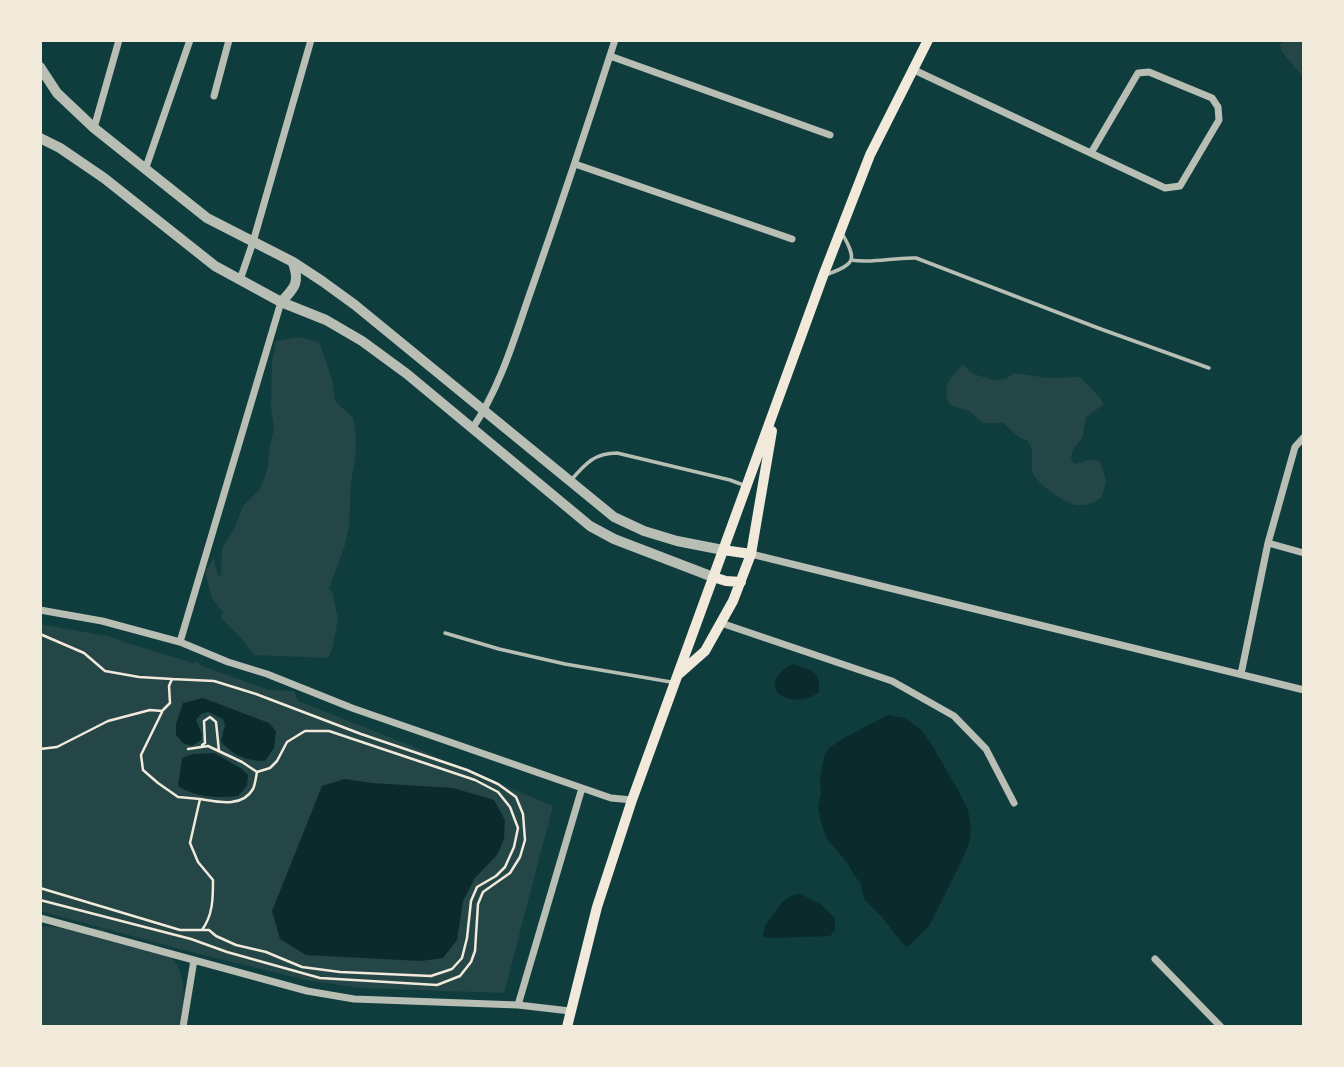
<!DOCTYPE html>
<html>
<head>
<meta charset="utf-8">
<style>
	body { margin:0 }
	#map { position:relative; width:1344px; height:1067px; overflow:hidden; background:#0f3d3e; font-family:"Titillium Web",sans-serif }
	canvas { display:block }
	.frame { position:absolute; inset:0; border:42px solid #f1e9da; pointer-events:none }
</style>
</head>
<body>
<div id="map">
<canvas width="1344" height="1067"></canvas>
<div class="frame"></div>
</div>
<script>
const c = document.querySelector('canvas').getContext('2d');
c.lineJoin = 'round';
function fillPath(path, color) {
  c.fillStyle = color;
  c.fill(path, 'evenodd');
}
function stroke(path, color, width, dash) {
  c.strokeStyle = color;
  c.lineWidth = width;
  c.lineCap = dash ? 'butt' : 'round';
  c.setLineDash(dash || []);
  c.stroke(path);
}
const green = new Path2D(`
	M1284,40H1304V78L1282,52L1280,45Z
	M299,337L319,342L332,379L335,401L353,418L356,440L355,459L351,483L349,526L345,545L329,589L332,591L338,619L332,649L328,658L254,655L241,638L221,618L223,612L212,599L205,571L214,558L217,573L221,578L222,548L235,527L243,506L260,489L268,468L269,449L274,429L271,407L272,361L276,341Z
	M963,365L973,374L994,380L1005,379L1015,373L1047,378L1080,377L1101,399L1103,405L1086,417L1083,436L1072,452L1071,459L1074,464L1094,459L1100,462L1106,480L1102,497C1093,503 1087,506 1076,505C1065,503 1037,484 1033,473C1030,461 1036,455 1028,441L1019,437L1003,423H983L969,411L950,405C942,387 949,378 963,365Z
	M40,624L112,637L127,643L193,663L196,661L202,666L269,690L294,691L298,701L397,740L553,806L504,993L360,988L306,980L195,953L40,911Z
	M40,926C60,928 80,926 100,929C109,930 115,938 124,940C136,942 151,941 161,948C188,965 185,999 182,1027H40Z`);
const water = new Path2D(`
	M792,664C810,670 821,669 819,692C795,712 750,689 792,664Z
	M203,698L269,723L276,731L274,748L265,761C247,761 234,756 221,742L225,725L223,719L208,712L201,714L196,720L202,734L201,740L192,746L183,743L176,735V724L183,703Z
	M888,715L905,718L921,730L929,740L959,792L968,810L971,829L970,840L963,858L929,926L908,947L903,944L881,916L864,899L861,884L854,875L848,864L827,839L822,825L818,807L821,794L820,779L824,757L829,748L842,739Z
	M214,753L242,769L248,775L247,786L238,796C216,798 197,798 178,786L182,758L193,754Z
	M345,779L372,783L453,788L494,800L505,820L504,839L497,855L475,878L463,901L457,940L443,958L421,961L306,955L280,939L272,911L322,786Z
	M800,894L819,903L835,918V930L830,936L771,938L763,936L765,925L783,901L793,895Z`);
const path = new Path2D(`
	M40,634L84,653L105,671L139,677L172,679
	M162,712L141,755L143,770L158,783L178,797L200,799
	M202,745L205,743L204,721L210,717L216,722L219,751
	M40,749L57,747L108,721L150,710L162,711L170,703L169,686L172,679L214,681L256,694L361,734L467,770L498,784L516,797L523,814L525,840L520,857L510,873L483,892L478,904L475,951L471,962L460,976L437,985L320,978L227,952L191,939L40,900
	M40,888L180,930H202C213,915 213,898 213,880L198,862L190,843L200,799C218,802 242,808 253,789C255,785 256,777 257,772L242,762L208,746L188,749
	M202,930H209L216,936L236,945L266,952L302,967L340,972L431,976L452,969L462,958L467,938L471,901L477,887L496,876L505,867L514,847L518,828L510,807L498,792L475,780L329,731H305L287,742L277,761L270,768L257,772`);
const service = new Path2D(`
	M851,260C873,264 894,257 916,258L1098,328L1209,368
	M828,274C855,264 857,260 843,235
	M572,479C586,463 595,453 617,453L730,480L746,486
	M445,633L499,649L565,664L671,682`);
const minor = new Path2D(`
	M610,56L830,135
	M912,69L1165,188L1180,186L1219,120L1218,107L1212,98L1149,72L1138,73L1091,153
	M214,96L229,40
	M94,128L119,40
	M575,164L792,239
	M145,170L190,40
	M240,280L253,242L311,40
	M472,429C502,385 516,332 534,282C562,202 589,121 615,40
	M1268,543L1304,553
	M751,554L1304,690
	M40,610L102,621L180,642L228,662L267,674L352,708L582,788L611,798L632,800
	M721,623L892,681L954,716L986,749L1014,803
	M180,642L281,302
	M1241,674L1268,543L1295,447L1304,437
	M40,918L307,991L354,999L518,1005L570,1011
	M1155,959L1221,1027
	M518,1005L582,788
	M183,1027L194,960`);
const tertiary = new Path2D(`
	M40,67L57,93L94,128L207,218L293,262L322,281L355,305L614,517L644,531L677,541L723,550
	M40,138L60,148L104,178L215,266L281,302L326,320L362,341L407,374L590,526L614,539L713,577
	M281,302C295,288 300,282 293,263`);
const secondary = new Path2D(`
	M723,550L751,554
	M713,577L726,581L741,582
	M679,674L705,651L733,601L751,554L772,431
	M567,1027L597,907L632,800L823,276L870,155L928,40`);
fillPath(green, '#244646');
fillPath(water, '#0a2a2b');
stroke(path, '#f1e9da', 2.5);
stroke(service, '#b8beb3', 3.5);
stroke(minor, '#b8beb3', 7);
stroke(tertiary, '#b8beb3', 10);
stroke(secondary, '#f1e9da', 10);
</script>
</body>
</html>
